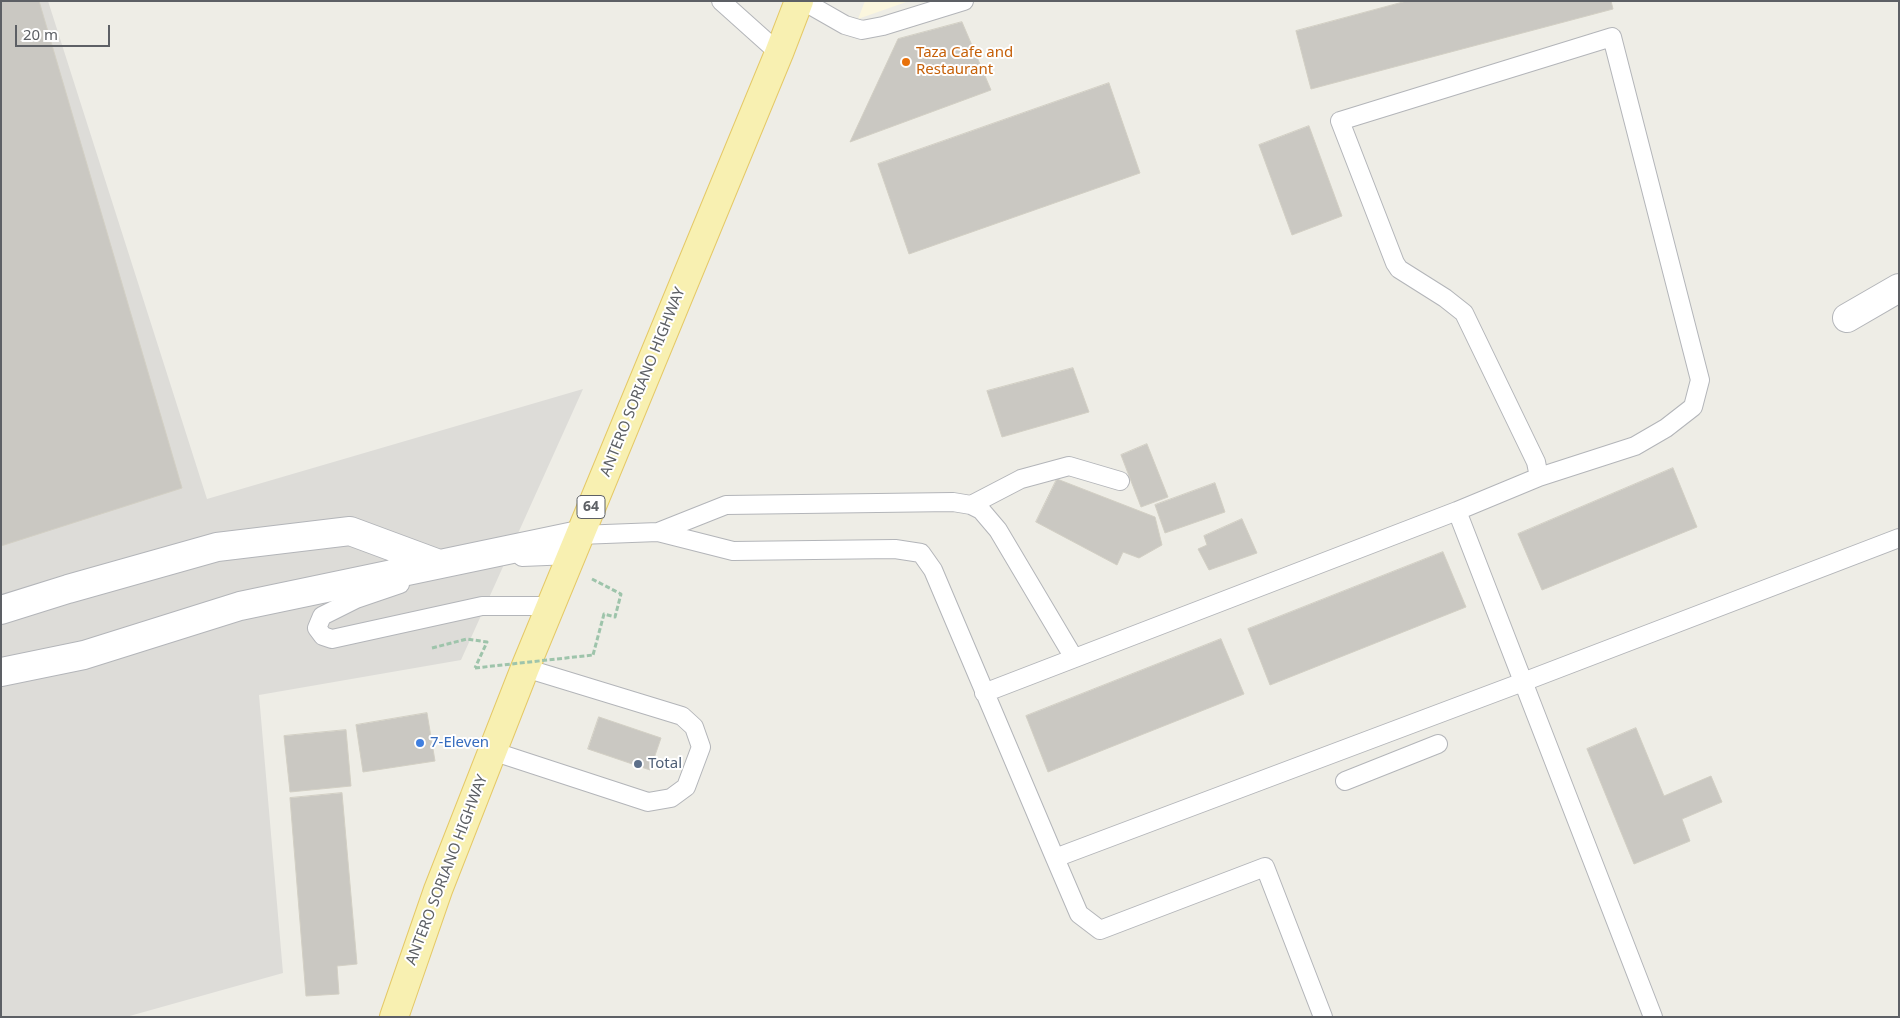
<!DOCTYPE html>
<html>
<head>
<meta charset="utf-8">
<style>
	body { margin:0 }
	#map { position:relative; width:1900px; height:1018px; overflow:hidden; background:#eeede6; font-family:"Noto Sans",sans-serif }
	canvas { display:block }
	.frame { position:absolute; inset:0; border:2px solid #5d6065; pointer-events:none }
	.scale { position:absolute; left:15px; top:25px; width:95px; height:22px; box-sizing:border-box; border:2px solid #5d6065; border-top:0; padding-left:6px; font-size:15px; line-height:18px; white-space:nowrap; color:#5d6065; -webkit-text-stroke:4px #fff; paint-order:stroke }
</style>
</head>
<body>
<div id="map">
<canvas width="1900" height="1018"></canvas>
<div class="frame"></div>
<div class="scale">20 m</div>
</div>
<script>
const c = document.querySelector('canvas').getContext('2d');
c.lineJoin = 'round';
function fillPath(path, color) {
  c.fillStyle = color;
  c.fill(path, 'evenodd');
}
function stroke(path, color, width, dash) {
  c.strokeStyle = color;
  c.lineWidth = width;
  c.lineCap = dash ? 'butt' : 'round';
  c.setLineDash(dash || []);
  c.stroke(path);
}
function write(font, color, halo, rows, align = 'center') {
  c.font = font + ' "Noto Sans",sans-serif';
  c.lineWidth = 4;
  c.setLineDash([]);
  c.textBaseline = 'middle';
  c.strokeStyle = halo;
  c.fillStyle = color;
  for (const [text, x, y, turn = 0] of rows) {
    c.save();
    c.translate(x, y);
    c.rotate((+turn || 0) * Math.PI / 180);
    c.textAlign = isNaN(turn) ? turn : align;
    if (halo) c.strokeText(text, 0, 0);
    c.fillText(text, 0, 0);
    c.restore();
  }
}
const commercial = new Path2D(`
	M865,1H909L858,19Z`);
const industrial = new Path2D(`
	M1,1H48L207,499L583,389L461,660L259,695L283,973L126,1017H1Z`);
const building = new Path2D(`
	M1,1H39L182,488L1,546Z
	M1407,1H1611L1613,9L1311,89L1296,31Z
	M962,22L991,90L850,142L898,39Z
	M1109,83L1140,173L909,254L878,164Z
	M1309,126L1342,216L1292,235L1259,145Z
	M1073,368L1089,412L1002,437L987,391Z
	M1147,444L1168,497L1141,507L1121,455Z
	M1673,468L1697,527L1542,590L1518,534Z
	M1057,479L1155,517L1162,545L1139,558L1123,552L1117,565L1036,522Z
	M1215,483L1225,512L1165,533L1155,505Z
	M1242,519L1257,553L1209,570L1198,549L1207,545L1204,536Z
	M1443,552L1466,607L1270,685L1248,629Z
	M1221,639L1244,694L1048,772L1026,716Z
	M427,713L435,761L363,772L356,725Z
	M599,717L661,738L650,770L588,749Z
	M1636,728L1664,796L1711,776L1722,802L1682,819L1690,841L1634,864L1587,749Z
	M346,730L351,786L290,792L284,736Z
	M342,793L357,964L337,966L339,994L306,996L290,798Z`);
const path = new Path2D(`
	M592,579L621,594L615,617L604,614L593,655
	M432,648L467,639L487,642L475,668`);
const service = new Path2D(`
	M721,1L779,53
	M803,1L845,25L862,30L883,26L964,1
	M971,505L1021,479L1069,466L1120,481
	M1457,511L1539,477L1536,462L1464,313L1445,298L1399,269L1395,263L1340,121L1612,37L1700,380L1693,407L1666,428L1635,446L1539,477
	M658,532L726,505L953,502L971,505L981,510L998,530L1074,658
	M579,535L658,532L733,551L895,549L921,553L933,570L1055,858L1523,682L1899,538
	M522,557L571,555
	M400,584L356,599L322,616L317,628L323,636L332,639L482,606H550
	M984,693L1457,511L1653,1017
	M492,751L648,802L671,798L686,787L701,747L694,727L682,716L525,668
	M1345,781L1438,744
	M1055,858L1079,914L1100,930L1265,867L1323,1017`);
const minor = new Path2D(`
	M1847,318L1899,288
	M1,610L68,589L217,547L350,531L439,564
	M1,672L84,655L240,606L579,535`);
const primary = new Path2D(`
	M394,1017L438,890L525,668L779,53L799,1`);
const pathBridge = new Path2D(`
	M475,668L593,655`);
const markers = [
	[906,62,5,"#e8710a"],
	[420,743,5,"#3f7fe0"],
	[638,764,5,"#5c6f8a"]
];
const shields = [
	[591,507,28]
];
const shieldNames = [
	["64",591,507]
];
const foodNames = [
	["Taza Cafe and",916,53],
	["Restaurant",916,70]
];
const streetNames = [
	["ANTERO SORIANO HIGHWAY",643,382,-68],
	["ANTERO SORIANO HIGHWAY",447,870,-69]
];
const shopNames = [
	["7-Eleven",430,743]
];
const serviceNames = [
	["Total",648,764]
];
fillPath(commercial, '#fbf6de');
fillPath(industrial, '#dddcd8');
fillPath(building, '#cac8c2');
stroke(building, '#d2cfc4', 1);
stroke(service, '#b3b5b9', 20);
stroke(minor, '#b3b5b9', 30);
stroke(primary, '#e5c967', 30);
stroke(path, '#9ec4ab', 3, [5, 2.5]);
stroke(service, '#fff', 18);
stroke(minor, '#fff', 28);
stroke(primary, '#f8f0b1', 28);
stroke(pathBridge, '#9ec4ab', 3, [5, 2.5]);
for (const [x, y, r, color] of markers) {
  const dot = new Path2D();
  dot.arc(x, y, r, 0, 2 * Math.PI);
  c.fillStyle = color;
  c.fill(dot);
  stroke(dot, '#fff', 2);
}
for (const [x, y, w] of shields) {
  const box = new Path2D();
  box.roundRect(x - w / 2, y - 11.5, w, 23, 4);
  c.fillStyle = '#fff';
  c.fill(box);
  stroke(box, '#5d6065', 1);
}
write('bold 14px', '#5d6065', null, shieldNames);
write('15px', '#c56008', '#fff', foodNames, 'left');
write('15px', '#5d6065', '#fff', streetNames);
write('15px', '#366cbe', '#fff', shopNames, 'left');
write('15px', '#4e5e75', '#fff', serviceNames, 'left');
</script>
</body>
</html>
